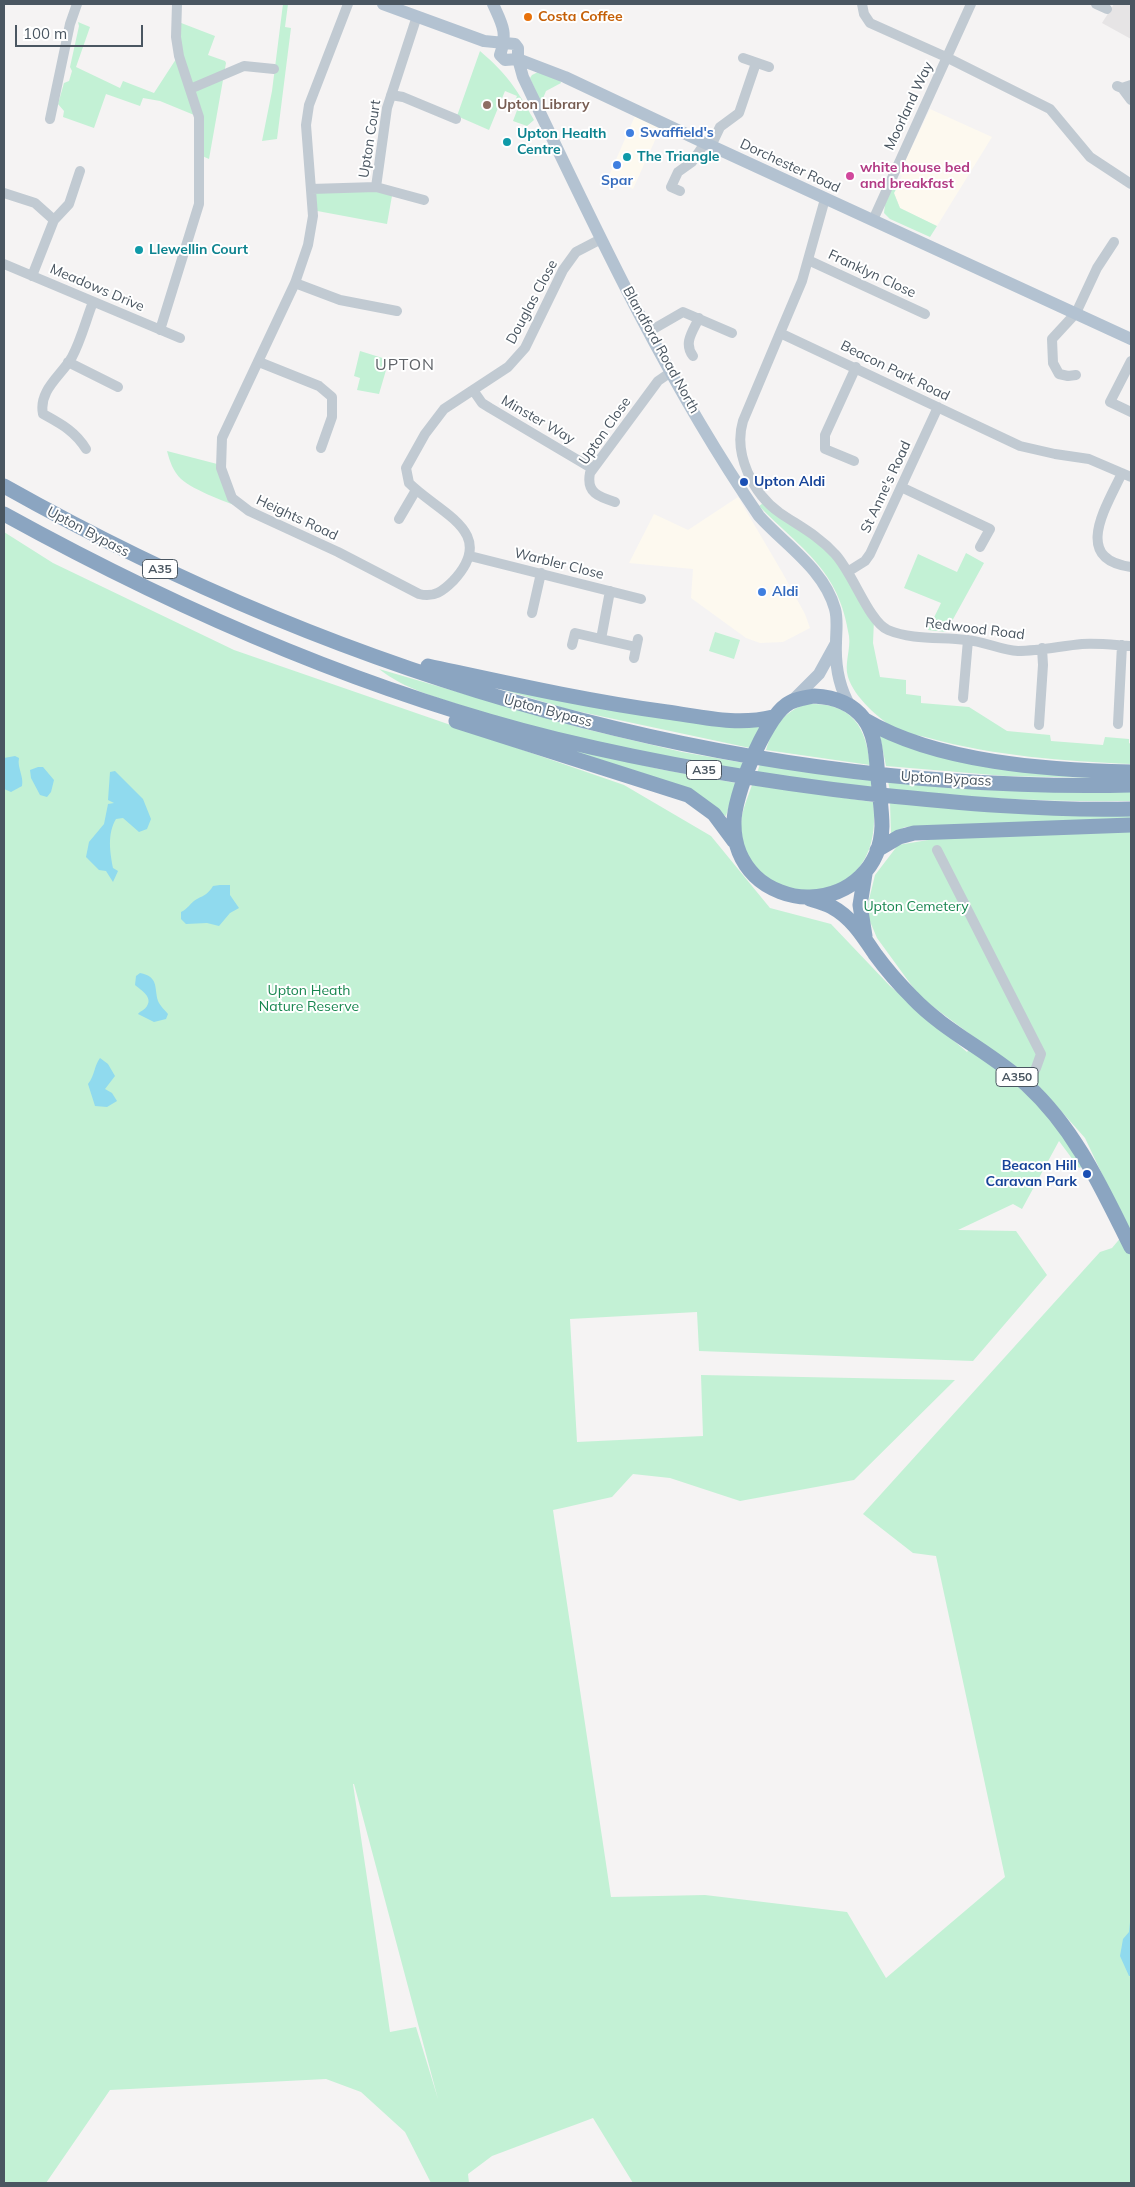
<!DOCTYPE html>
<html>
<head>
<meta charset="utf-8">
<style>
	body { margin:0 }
	#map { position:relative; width:1135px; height:2187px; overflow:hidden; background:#f5f3f3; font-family:Mulish,sans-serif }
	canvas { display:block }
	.frame { position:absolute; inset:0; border:5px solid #4a5661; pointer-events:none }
	.scale { position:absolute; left:15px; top:25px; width:128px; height:22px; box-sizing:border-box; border:2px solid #4a5661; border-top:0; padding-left:6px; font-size:15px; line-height:18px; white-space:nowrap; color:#4a5661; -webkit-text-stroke:4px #fff; paint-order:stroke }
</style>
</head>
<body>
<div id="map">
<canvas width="1135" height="2187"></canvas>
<div class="frame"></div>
<div class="scale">100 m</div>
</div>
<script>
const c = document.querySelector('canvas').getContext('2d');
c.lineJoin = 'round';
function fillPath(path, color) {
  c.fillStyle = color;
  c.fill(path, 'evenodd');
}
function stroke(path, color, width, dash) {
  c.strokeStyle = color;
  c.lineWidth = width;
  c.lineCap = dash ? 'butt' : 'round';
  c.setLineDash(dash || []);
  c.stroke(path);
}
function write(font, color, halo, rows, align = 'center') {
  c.font = font + ' Mulish,sans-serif';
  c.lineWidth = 4;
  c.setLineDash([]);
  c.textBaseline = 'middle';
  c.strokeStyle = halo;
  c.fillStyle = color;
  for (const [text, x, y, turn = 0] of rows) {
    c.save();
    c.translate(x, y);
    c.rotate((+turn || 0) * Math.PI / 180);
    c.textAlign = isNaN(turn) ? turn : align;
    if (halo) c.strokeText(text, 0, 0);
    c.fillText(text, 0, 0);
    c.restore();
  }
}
const commercial = new Path2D(`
	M930,109L992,137L937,226L900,208L894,193L902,176L899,174Z
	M635,116L661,127L633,189L608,178Z
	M738,497L782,572L805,614L810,628L783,642L760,643L746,638L691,598L693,569L629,563L654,514L688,530Z`);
const education = new Path2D(`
	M1114,4H1131V39L1102,23Z`);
const green = new Path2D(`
	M283,4H288L285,27L291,28L277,139L262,141L272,91Z
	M176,21L215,36L208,55L225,61L226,63L209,159L200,155L199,117L160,101L143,98L140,106L106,94L94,128L63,117L64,111L58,104L64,83L69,81L72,71L70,67L79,26L78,22L90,27L76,67L120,88L123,81L154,93L178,56Z
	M480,51C508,75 516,88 534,120L527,126L513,121L519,105L514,103L517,96L505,91L489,130L457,116Z
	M538,72L560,80L561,83L546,91L541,103L530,78L532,75Z
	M895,183L899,184L894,193L900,208L937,226L930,237L890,219L884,213L885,204Z
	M311,189L393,190L387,224L312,210Z
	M360,351L389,360L379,394L357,390L360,378L354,376Z
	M167,451L221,465L225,483L246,509C230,504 193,490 181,479C173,471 170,462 167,451Z
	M766,501L835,554L874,620L873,643L880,677L906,680V694L921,696V703L969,707L1007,731L1050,735L1051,741L1103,745L1105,737L1129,739V743L1131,744V764C1064,761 994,756 929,738C919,735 905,734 896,729C879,719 854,697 848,677C844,664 851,649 849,636C839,569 802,550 759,506Z
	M4,532L53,563L234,650L624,785L711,836L770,908L831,924L890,986L967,1052L971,1047L1049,1113L1082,1167L1079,1168L1059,1141L1022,1209L1013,1204L958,1230L1016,1231L1047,1275L973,1361L699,1351L697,1312L570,1319L577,1442L703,1436L701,1375L955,1380L854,1480L740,1501L670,1478L633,1474L612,1497L553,1510L611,1897L705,1895L847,1912L886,1978L1005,1877L936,1556L913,1553L863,1514L1100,1252L1112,1248L1128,1229L1085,1138L1037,1084L920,997L877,938L866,912L875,875L898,845L940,838L1131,829V2183H633L593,2118L492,2156L468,2174L469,2183H431L405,2132L361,2092L326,2079L110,2090L46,2183H4ZM353,1784H354L438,2099L416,2027L390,2032Z
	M966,553L984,563L946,632L928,630L941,603L904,588L918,554L957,572Z
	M715,632L740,640L734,659L709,651Z
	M379,669L581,728L682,752L745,763L742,771C649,754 556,736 466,707C434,696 406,690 379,669Z
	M471,680L761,724L750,748L567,709Z
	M807,704C851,702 866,725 870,765L766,750C773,727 784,711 807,704Z
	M880,736L885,737L1099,778L1005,776L886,766Z
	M536,739L659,769L736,783L726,816Z
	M760,764L871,778V789L757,773Z
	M888,781L1131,789V801C1050,802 970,798 890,791Z
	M752,785L873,802C888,920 743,911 741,829C740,814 747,800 752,785Z
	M890,802L1131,813V819L905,827L891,834Z`);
const water = new Path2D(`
	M15,756L19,758C17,768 24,776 22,786L11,792L4,789V758Z
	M38,767H43L54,780L51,792L47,797L40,795L31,778L30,770Z
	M115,771L143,799L151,819L147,829L139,832L123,818L116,819C107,834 110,852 113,868L118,871L113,882L106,871L99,870L86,857L89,842L104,824L108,804L114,803L108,800L110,772Z
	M220,885H230V895L239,908L230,913L219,926L207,923L186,924L181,919V912C188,909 190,903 197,899C205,895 208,894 213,886Z
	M140,973C159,977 154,987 158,1001C160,1006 165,1010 168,1014L166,1019L154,1022L138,1014C140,1011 145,1010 147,1006C153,997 141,990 135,985L136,976Z
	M100,1058L108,1064L115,1076L105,1089L112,1093L117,1101L107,1107L95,1106L88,1084C95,1075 94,1066 100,1058Z
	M1131,1912V1976H1129L1120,1956L1123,1939L1129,1932Z`);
const minor = new Path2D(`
	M348,4L309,105L306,125L313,216L308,245L295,283L222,438L221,468L232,498L249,511L338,552L419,594C434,598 443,591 453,581C499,532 440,514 409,483L406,468L425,434L444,409L508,367L525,348L563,270L576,252L601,239
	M862,4L864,14L870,23L946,57L1050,109L1090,157L1131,184
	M1096,4L1107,9
	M743,58L769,67
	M1117,86L1122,88L1131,85
	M1122,88L1131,100
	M190,89L244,66L274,69
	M391,95L403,97L456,119
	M50,119L70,24L77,4
	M711,146L720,127L739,113L756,63
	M376,187L387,108L417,16
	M311,189L376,187L424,200
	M680,191L671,187L678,172L692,162L705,143
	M4,193L35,203L54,220L32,276
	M825,199L802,281L780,333L1020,446L1055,454L1089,459L1131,477
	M54,220L69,204L80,171
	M873,220L971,4
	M808,260L925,314
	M4,264L180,338
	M295,283L340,300L397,311
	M160,330L199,204V117L179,56L176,37L177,4
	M650,331L683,312L732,333
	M780,333L743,421C733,454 753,494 780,513C799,526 819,536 835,554C853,573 869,622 888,630C912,640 941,637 966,640C984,641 1000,650 1018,651C1039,651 1061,646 1082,644C1098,643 1115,645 1131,646
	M693,356C683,343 693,331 699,318
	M1131,361L1110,402L1131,412
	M68,362L118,387
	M259,362L319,386L332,397V417L321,448
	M1076,375L1068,376L1059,374L1053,363L1052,339L1076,313L1097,268L1114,242
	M473,390L482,403L490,408L593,469
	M86,449C75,431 61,424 43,414C38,390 62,375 72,357C81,340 86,320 93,302
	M854,461L825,449V435L856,367
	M1122,473C1107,506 1071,559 1131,567
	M901,487L990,529L980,547
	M615,502C599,497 586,493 590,473L658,381L671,372
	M399,519L416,490
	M470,556L641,599
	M849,571L865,561L870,554L938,407
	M610,591L601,639L636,647
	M532,613L541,573
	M572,645L575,633L601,639
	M634,658L638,639
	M963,698L968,640
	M1118,724L1122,645
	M1039,725L1043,665L1042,648
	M937,850L1041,1054L1036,1068L1026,1085`);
const major = new Path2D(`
	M383,4L484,41L515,44L518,48V59L523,77C594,226 665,379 759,516C785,545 824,569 835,609C838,620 836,632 836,643C835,665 839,687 850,706
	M493,4C502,24 508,32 500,55L505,60L518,59L565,77L705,143L1131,339
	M792,701L819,674L835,645`);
const highway = new Path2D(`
	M4,486C347,679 736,794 1131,785
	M4,514C178,610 362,691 556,739C660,764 765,782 871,794C958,803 1044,811 1131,809
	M428,666C507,683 586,701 667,712C703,717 737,726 773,717
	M814,696C833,697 852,703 864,719C876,735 876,757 878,777C879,793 882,810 882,826C881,867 850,896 810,897C791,898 768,889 755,876C741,862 734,844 734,824C733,797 764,721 786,705C793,699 805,698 814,696Z
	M865,720C938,763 1048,770 1131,772
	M456,721L688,795L714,814L734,841
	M877,850L899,837L914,833L1131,825
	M865,874L860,905L865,936
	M810,899C817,901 825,903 832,907C851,917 863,936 875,954C886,969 899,984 912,997C945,1032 991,1052 1027,1085C1076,1130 1102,1189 1131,1247`);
const markers = [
	[528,17,5,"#e8710a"],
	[487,105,5,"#8d6e63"],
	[630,133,5,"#3f7fe0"],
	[507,142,5,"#0f9aa8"],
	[627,157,5,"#0f9aa8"],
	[617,165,5,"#3f7fe0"],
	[850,176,5,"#d1479c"],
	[139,250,5,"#0f9aa8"],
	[744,482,5,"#1a4fb4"],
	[762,592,5,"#3f7fe0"],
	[1087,1174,5,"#1a4fb4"]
];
const shields = [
	[160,569,35],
	[704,770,35],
	[1017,1077,42]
];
const shieldNames = [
	["A35",160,569],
	["A35",704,770],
	["A350",1017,1077]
];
const foodNames = [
	["Costa Coffee",538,17]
];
const educationNames = [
	["Upton Library",497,105]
];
const streetNames = [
	["Moorland Way",909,106,-65],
	["Upton Court",370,139,-81],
	["Dorchester Road",790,166,25],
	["Franklyn Close",872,274,25],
	["Meadows Drive",97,288,23],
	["Douglas Close",532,302,-62],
	["Blandford Road North",661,350,61],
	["Beacon Park Road",895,371,26],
	["Minster Way",538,420,30],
	["Upton Close",605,431,-55],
	["St Anne's Road",886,487,-65],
	["Heights Road",297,518,25],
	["Upton Bypass",88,532,28],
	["Warbler Close",559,564,14],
	["Redwood Road",975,629,7],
	["Upton Bypass",548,711,15],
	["Upton Bypass",946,779,3]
];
const shopNames = [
	["Swaffield's",640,133],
	["Spar",617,181,"center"],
	["Aldi",772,592]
];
const cultureNames = [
	["Upton Health",517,134],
	["Centre",517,150],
	["The Triangle",637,157],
	["Llewellin Court",149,250]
];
const hotelNames = [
	["white house bed",860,168],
	["and breakfast",860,184]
];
const transitNames = [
	["Upton Aldi",754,482],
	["Beacon Hill",1077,1166,"right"],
	["Caravan Park",1077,1182,"right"]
];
const parkNames = [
	["Upton Cemetery",916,907],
	["Upton Heath",309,991],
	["Nature Reserve",309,1007]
];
const quarterNames = [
	["UPTON",405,365]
];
fillPath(commercial, '#fdf9ef');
fillPath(education, '#e6e4e5');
fillPath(green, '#c3f1d5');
fillPath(water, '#90daee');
stroke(minor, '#c1cad2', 10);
stroke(major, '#b3c2d1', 12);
stroke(highway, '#8ba5c1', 15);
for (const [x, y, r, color] of markers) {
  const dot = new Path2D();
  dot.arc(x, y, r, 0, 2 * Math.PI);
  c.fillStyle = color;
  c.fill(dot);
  stroke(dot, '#fff', 2);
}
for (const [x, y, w] of shields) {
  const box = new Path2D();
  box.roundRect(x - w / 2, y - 9.5, w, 19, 4);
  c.fillStyle = '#fff';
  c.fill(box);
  stroke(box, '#4a5661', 1);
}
write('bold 12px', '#4a5661', null, shieldNames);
write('bold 14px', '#c56008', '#fff', foodNames, 'left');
write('bold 14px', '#785e54', '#fff', educationNames, 'left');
write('14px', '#4a5661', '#fff', streetNames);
write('bold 14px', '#366cbe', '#fff', shopNames, 'left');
write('bold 14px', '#0d838f', '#fff', cultureNames, 'left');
write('bold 14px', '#b23c85', '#fff', hotelNames, 'left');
write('bold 14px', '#164399', '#fff', transitNames, 'left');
write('14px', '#17864f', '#fff', parkNames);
c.letterSpacing = '1px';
write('16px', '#5f6368', '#fff', quarterNames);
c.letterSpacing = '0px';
</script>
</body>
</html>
